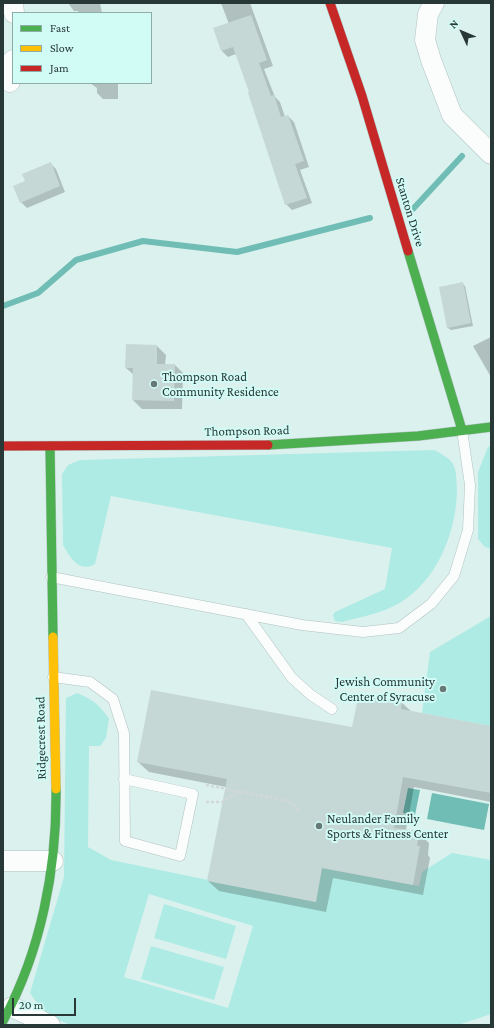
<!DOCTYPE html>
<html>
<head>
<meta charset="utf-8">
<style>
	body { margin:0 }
	#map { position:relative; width:494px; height:1028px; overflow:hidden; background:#dbf1ee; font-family:"Crimson Pro",serif }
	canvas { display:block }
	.frame { position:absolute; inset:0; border:4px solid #283836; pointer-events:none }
	.legend { position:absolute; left:12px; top:12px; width:140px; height:72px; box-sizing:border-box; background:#d1fbf5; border:1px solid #8dada9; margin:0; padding:5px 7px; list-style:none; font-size:12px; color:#283836 }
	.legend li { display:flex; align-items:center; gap:8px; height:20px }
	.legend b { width:20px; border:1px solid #8dada9 }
	.north { position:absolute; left:442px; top:12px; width:40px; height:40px; -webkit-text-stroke:3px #d1fbf5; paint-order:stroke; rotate:314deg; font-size:11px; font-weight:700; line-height:16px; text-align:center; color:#283836 }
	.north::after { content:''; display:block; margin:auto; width:14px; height:18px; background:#283836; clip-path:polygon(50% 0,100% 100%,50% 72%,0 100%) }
	.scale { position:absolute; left:12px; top:998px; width:64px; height:18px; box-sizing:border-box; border:2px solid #283836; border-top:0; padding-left:5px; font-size:12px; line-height:14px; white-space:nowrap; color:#283836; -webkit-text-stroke:3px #d1fbf5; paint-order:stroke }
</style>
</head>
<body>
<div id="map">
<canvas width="494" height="1028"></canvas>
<div class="frame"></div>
<ul class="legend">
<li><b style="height:5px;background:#4caf50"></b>Fast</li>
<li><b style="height:5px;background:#ffc107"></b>Slow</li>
<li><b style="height:5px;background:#c62828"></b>Jam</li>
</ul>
<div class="north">N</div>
<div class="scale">20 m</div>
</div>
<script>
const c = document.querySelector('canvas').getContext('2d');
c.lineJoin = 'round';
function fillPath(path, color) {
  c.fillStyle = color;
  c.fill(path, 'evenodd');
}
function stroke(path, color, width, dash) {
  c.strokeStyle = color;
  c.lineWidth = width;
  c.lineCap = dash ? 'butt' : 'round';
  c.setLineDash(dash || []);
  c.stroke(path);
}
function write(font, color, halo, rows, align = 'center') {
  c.font = font + ' "Crimson Pro",serif';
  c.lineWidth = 4;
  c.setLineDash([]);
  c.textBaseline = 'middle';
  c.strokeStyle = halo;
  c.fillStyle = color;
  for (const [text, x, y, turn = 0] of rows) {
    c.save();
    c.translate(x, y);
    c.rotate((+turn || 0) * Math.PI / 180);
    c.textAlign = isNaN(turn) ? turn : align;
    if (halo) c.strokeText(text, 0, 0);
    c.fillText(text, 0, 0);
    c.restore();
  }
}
const green = new Path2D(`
	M491,446V549L485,547L478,539V472L488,447Z
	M434,450C440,453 450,458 453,464C457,472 456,480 457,488C457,528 440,574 407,598C389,612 364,616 342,622L335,621L333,615L335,612L385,589L392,548L111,496L95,564C79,573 71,559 63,545L62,474L68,465L80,460Z
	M491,616L490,726L422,713L430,652Z
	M77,693C92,699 100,705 109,719L106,738L100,746H89L88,847L111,860L315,902L322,868L419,886L422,872L452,853L491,860V1014L458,1025H71L45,1015L30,993L64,877L66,698ZM149,894L253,926L228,1008L124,977Z
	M164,904L236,926L226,959L154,938Z
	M151,946L224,967L214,1000L141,979Z`);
const water = new Path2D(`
	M408,788L420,790L415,815L403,813Z
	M432,793L489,804L484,830L427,819Z`);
const shadow = new Path2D(`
	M68,3H100L102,13H79L78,11H74Z
	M221,3H250L273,66L264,69L275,97L280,102L285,117L288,116L294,122L309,167L300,170L312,203L292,210L286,204L250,93L236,54L228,57L222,51L214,29L229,24Z
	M90,83H118V99H103L97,93V88Z
	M50,163L56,169L65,192L27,208L21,202L26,181Z
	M462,283L465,286L473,326L451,330L448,328Z
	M491,337V377L473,346Z
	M157,346L166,355L165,365H175L183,373L182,409H142L133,400L134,375L126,368Z
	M402,703L412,712L491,727V802L414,787L406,830L418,832L429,843L428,855L430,858L423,895L333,878L326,912L219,891L208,881L226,787L149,772L138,762L353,728Z`);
const stream = new Path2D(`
	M413,209L462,156
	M3,306L38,293L76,260L143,241L237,252L370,218`);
const building = new Path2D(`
	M251,15L267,60L259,63L271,96L274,95L281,117L288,115L304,161L295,164L307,198L285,205L248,93L249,92L233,47L221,51L213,28Z
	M51,162L60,186L20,203L13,186L25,181L22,174Z
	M463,282L471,323L447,328L439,287Z
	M126,344L157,345V364H175L174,401L132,400L133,368H125Z
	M151,690L352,727L359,693L402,702L401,709L491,726V793L403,777L394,828L419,831L417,846H420L413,885L322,868L316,902L207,881L227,779L137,762Z`);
const path = new Path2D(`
	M206,785L288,801L299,810
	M206,802H222L240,792`);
const lane = new Path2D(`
	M51,577L302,625L363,632L399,628L431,604L454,576L468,530L470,485L462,430
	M246,614L292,678L311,695L332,709
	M53,677L90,682L113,699L124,733L125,841L180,856L193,794L124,779`);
const street = new Path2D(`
	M13,3L14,13
	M434,3L428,14L425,40L431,60L452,115L491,154
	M10,82L13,60
	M3,861H53
	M12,1007L50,1025`);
const fast = new Path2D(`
	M408,251L462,430
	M268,445L418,436L491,427
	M50,446L53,637
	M3,1021C41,951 57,869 56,789`);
const slow = new Path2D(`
	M53,637L56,789`);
const jam = new Path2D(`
	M330,3L362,96L408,251
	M3,446L268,445`);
const markers = [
	[154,384,4,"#677976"],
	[443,689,4,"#677976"],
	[319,826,4,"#677976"]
];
const streetNames = [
	["Stanton Drive",410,212,73],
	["Thompson Road",247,431,-1],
	["Ridgecrest Road",41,738,-91]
];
const poiNames = [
	["Thompson Road",162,377],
	["Community Residence",162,392],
	["Jewish Community",435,682,"right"],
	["Center of Syracuse",435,697,"right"],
	["Neulander Family",327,819],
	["Sports & Fitness Center",327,834]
];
fillPath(green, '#aeebe4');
fillPath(water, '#6fbdb5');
fillPath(shadow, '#0003');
stroke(stream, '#6fbdb5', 6);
fillPath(building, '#c6d8d6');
stroke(lane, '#b1c2c0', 11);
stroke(street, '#b1c2c0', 21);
stroke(fast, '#b1c2c0', 10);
stroke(slow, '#b1c2c0', 10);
stroke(jam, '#b1c2c0', 10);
stroke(path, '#d2d8d7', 2.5, [3, 2]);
stroke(lane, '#fafdfc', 10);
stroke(street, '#fafdfc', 20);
stroke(fast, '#4caf50', 9);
stroke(slow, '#ffc107', 9);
stroke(jam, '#c62828', 9);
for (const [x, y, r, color] of markers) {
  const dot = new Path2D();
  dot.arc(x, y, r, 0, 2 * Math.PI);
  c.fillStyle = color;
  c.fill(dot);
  stroke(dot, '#d1fbf5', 1.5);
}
write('13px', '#283836', '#d1fbf5', streetNames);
write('13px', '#283836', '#d1fbf5', poiNames, 'left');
</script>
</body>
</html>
